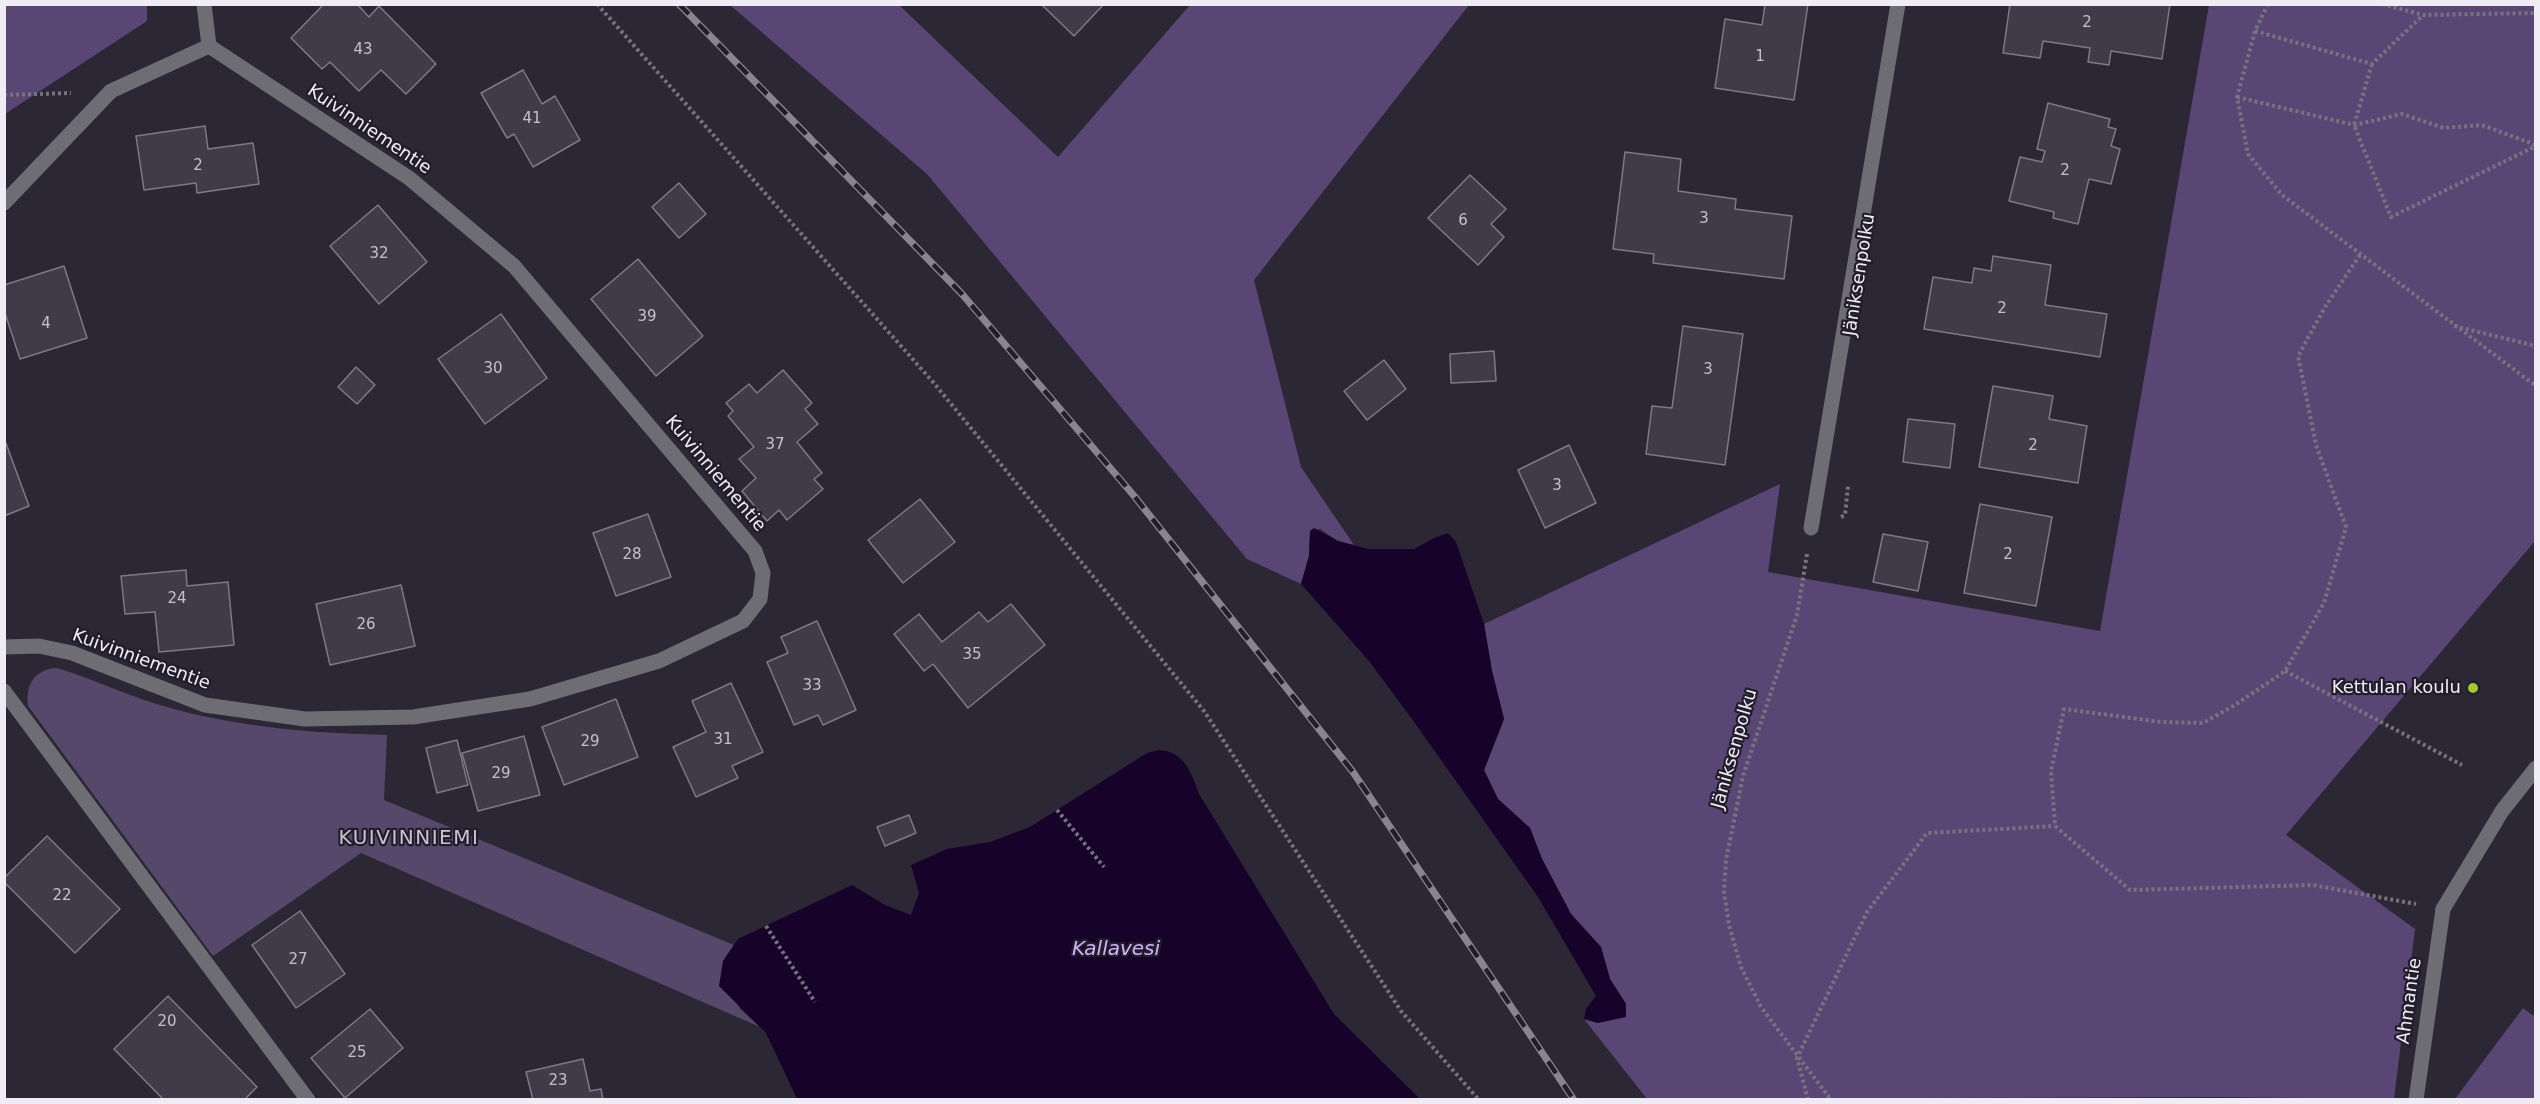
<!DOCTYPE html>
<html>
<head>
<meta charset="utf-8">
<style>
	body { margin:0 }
	#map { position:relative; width:2540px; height:1104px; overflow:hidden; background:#2c2734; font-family:"DejaVu Sans",sans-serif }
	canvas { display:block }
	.frame { position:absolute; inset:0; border:6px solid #f0ecf5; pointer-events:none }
</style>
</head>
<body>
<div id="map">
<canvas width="2540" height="1104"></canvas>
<div class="frame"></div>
</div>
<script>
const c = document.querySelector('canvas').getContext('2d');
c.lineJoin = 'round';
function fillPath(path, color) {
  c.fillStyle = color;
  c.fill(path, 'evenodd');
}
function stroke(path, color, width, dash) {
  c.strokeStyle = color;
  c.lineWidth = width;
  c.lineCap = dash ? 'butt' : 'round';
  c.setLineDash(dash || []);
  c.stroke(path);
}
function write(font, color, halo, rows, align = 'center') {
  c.font = font + ' "DejaVu Sans",sans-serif';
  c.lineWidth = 4.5;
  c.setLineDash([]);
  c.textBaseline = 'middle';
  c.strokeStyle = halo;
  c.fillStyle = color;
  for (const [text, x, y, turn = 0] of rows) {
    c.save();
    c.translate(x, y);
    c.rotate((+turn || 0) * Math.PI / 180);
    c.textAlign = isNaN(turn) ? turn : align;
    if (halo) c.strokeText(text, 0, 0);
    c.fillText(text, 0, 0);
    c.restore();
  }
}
const green = new Path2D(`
	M57,668C96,680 134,699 174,709C245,728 314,733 387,735L384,800L734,945L723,961L740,1009L760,1027L361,853L213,956L28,706C25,685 35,669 57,668Z`);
const forest = new Path2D(`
	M5,4L147,5V21L5,114Z
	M730,5H899L1058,157L1190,5H1469L1254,280L1301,467L1354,545L1338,541L1320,529L1310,531L1309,556L1301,584L1247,559L927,174Z
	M2209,5H2535V541L2286,835L2415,929L2394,1099L2217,1097L1647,1099L1584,1019L1598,1023L1626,1004L1610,979L1601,947L1571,914L1542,859L1530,828L1498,799L1484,770L1504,719L1492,671L1484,624L1780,484L1768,572L2100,631Z
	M2523,1008L2535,1017V1099H2455Z`);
const water = new Path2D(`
	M1314,528L1338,541L1368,549H1414L1434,538L1448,533L1456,542L1484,624L1492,671L1504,719L1484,770L1498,799L1530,828L1542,859L1571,914L1601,947L1610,979L1626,1004V1017L1598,1023L1584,1019L1586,1009L1596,996L1538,897L1412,719L1369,661L1301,584L1309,556L1310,531Z
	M1159,750C1184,751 1192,774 1199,794L1334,1014L1420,1099H797L766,1033L719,986L723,961L738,939L852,885L885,905L911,915L919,893L911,865L947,849L990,842L1030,827L1147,753Z`);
const building = new Path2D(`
	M324,4H357L369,17L379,6L436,64L406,94L381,70L359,91L330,62L322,69L291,38Z
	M1041,4H1104L1074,36Z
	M1765,4H1808L1794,100L1715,88L1725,19L1762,25Z
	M2010,4H2170L2162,59L2111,51L2109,65L2088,62L2090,48L2043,41L2040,58L2003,53Z
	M523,70L542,104L555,96L580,140L533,167L514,134L507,138L481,93Z
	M2048,103L2110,119L2108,127L2116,129L2111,146L2120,149L2111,184L2089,179L2078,224L2053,218L2054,212L2009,201L2020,157L2042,162L2045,151L2037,149Z
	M205,126L208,149L253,143L259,184L197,193L196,183L144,190L136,136Z
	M1625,152L1681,159L1678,191L1736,199L1735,209L1792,216L1784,279L1653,263L1654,254L1613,249Z
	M1470,175L1506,209L1491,224L1504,237L1478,265L1428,218Z
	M679,183L706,214L679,238L652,207Z
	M378,205L427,262L379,304L330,246Z
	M1993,256L2051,265L2045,305L2107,314L2100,357L1924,329L1933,277L1972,283L1974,268L1991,271Z
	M638,259L703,336L656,376L591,299Z
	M64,266L87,338L20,359L4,310V285Z
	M501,314L547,378L485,424L438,359Z
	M1683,326L1743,334L1725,465L1646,454L1652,406L1672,408Z
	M1494,351L1496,381L1451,383L1450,354Z
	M1384,360L1406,389L1367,420L1344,391Z
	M356,367L375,385L357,404L338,387Z
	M783,370L812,403L805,409L818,424L797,442L822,473L814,479L823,489L787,520L779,510L767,521L742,491L756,478L739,459L754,447L728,416L733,411L726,403L749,384L757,393Z
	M1993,386L2053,396L2049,419L2087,426L2078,483L1979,467Z
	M1908,419L1955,424L1950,468L1903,462Z
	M4,438L29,506L4,516Z
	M1569,445L1596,503L1545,528L1518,470Z
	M920,499L955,542L903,583L868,540Z
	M1980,504L2052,517L2036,606L1964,593Z
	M648,514L671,577L616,596L593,533Z
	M1883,534L1928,542L1918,591L1873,582Z
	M186,570L187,586L228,582L234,645L159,652L155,612L125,614L121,576Z
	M401,585L415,646L330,665L316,604Z
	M1011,604L1045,645L968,708L933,664L924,671L894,634L919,614L942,642L979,612L988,622Z
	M817,621L856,710L823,725L818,715L794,725L767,662L788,653L781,637Z
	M731,683L763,752L732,766L738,778L696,797L673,747L706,732L692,701Z
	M616,699L638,757L564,785L542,727Z
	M524,736L540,795L478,811L462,753Z
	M457,740L468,785L437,793L426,748Z
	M909,815L916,833L885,846L877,827Z
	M47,836L120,909L75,953L4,882V878Z
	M300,911L345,974L296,1008L252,945Z
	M168,996L257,1087L244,1100H164L114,1049Z
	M370,1009L403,1048L345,1098L311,1058Z
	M583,1059L590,1091L601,1089L603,1100H533L526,1072Z`);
const path = new Path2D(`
	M597,4L933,382L1204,711L1401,1011L1479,1100
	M2268,4L2255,31L2237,97L2248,154L2282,195L2536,386
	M2382,4L2423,15L2536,13
	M2255,31L2372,64L2423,15
	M2372,64L2354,125L2391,217L2536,146
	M4,95L71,93
	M2237,97L2354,125L2402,114L2444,128L2482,125L2536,145
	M2360,255L2325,307L2298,356L2316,445L2346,527L2324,603L2285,671L2235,705L2203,723L2161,722L2064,709L2051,771L2055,826L2130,890L2313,885L2416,904
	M2454,326L2536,346
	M1841,517L1845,515L1848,486
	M1807,554L1797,615L1743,776L1726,860L1724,892L1729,925L1741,967L1761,1007L1831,1100
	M2285,671L2462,765
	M1057,810L1104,867
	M766,926L815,1002
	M1808,1100L1797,1058L1867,912L1927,833L2055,826`);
const lane = new Path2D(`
	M2443,909L2502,811L2536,768`);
const street = new Path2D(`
	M204,4L209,46
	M4,203L111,91L209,46L409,178L514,266L755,551L763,573L760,599L743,621L659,661L530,699L413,717L305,719L205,705L72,653L39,646L4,647
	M1811,528L1898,4
	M4,691L308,1100
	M2416,1100L2443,909`);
const rail = new Path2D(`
	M679,4L962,294L1135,497L1353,772L1574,1100`);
const markers = [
	[2473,688,6,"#a2c929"]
];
const numberNames = [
	["2",2087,23],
	["43",363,50],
	["1",1760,57],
	["41",532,119],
	["2",198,166],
	["2",2065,171],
	["3",1704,219],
	["6",1463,221],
	["32",379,254],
	["2",2002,309],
	["39",647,317],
	["4",46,324],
	["30",493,369],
	["3",1708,370],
	["37",775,445],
	["2",2033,446],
	["3",1557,486],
	["28",632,555],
	["2",2008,555],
	["24",177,599],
	["26",366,625],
	["35",972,655],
	["33",812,686],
	["31",723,740],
	["29",590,742],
	["29",501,774],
	["22",62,896],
	["27",298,960],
	["20",167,1022],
	["25",357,1053],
	["23",558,1081]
];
const streetNames = [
	["Kuivinniementie",369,130,34],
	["Jäniksenpolku",1860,275,-81],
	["Kuivinniementie",715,474,50],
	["Kuivinniementie",141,660,20],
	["Jäniksenpolku",1735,749,-74],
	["Ahmantie",2410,1001,-82]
];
const poiNames = [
	["Kettulan koulu",2461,688]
];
const neighbourhoodNames = [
	["KUIVINNIEMI",409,839]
];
const waterNames = [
	["Kallavesi",1116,950]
];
fillPath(green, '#56486a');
fillPath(forest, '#5a4674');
fillPath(water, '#17032a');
fillPath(building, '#413b49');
stroke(building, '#7e7887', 1.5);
stroke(path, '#77737e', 4, [3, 3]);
stroke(lane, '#6f6d74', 15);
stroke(street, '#6f6d74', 15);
stroke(rail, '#898590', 7);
stroke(rail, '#221d2a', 4.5, [14]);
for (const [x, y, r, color] of markers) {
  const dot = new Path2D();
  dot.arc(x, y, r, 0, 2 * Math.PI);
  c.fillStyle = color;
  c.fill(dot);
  stroke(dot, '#221d2a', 2);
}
write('15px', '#c4c0ca', null, numberNames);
write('18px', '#f0ecf5', '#221d2a', streetNames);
write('18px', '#f0ecf5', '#221d2a', poiNames, 'right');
c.letterSpacing = '1.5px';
write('20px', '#c8c2d3', '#221d2a', neighbourhoodNames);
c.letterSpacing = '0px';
write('italic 20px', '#d2b2fd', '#221d2a', waterNames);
</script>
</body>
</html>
